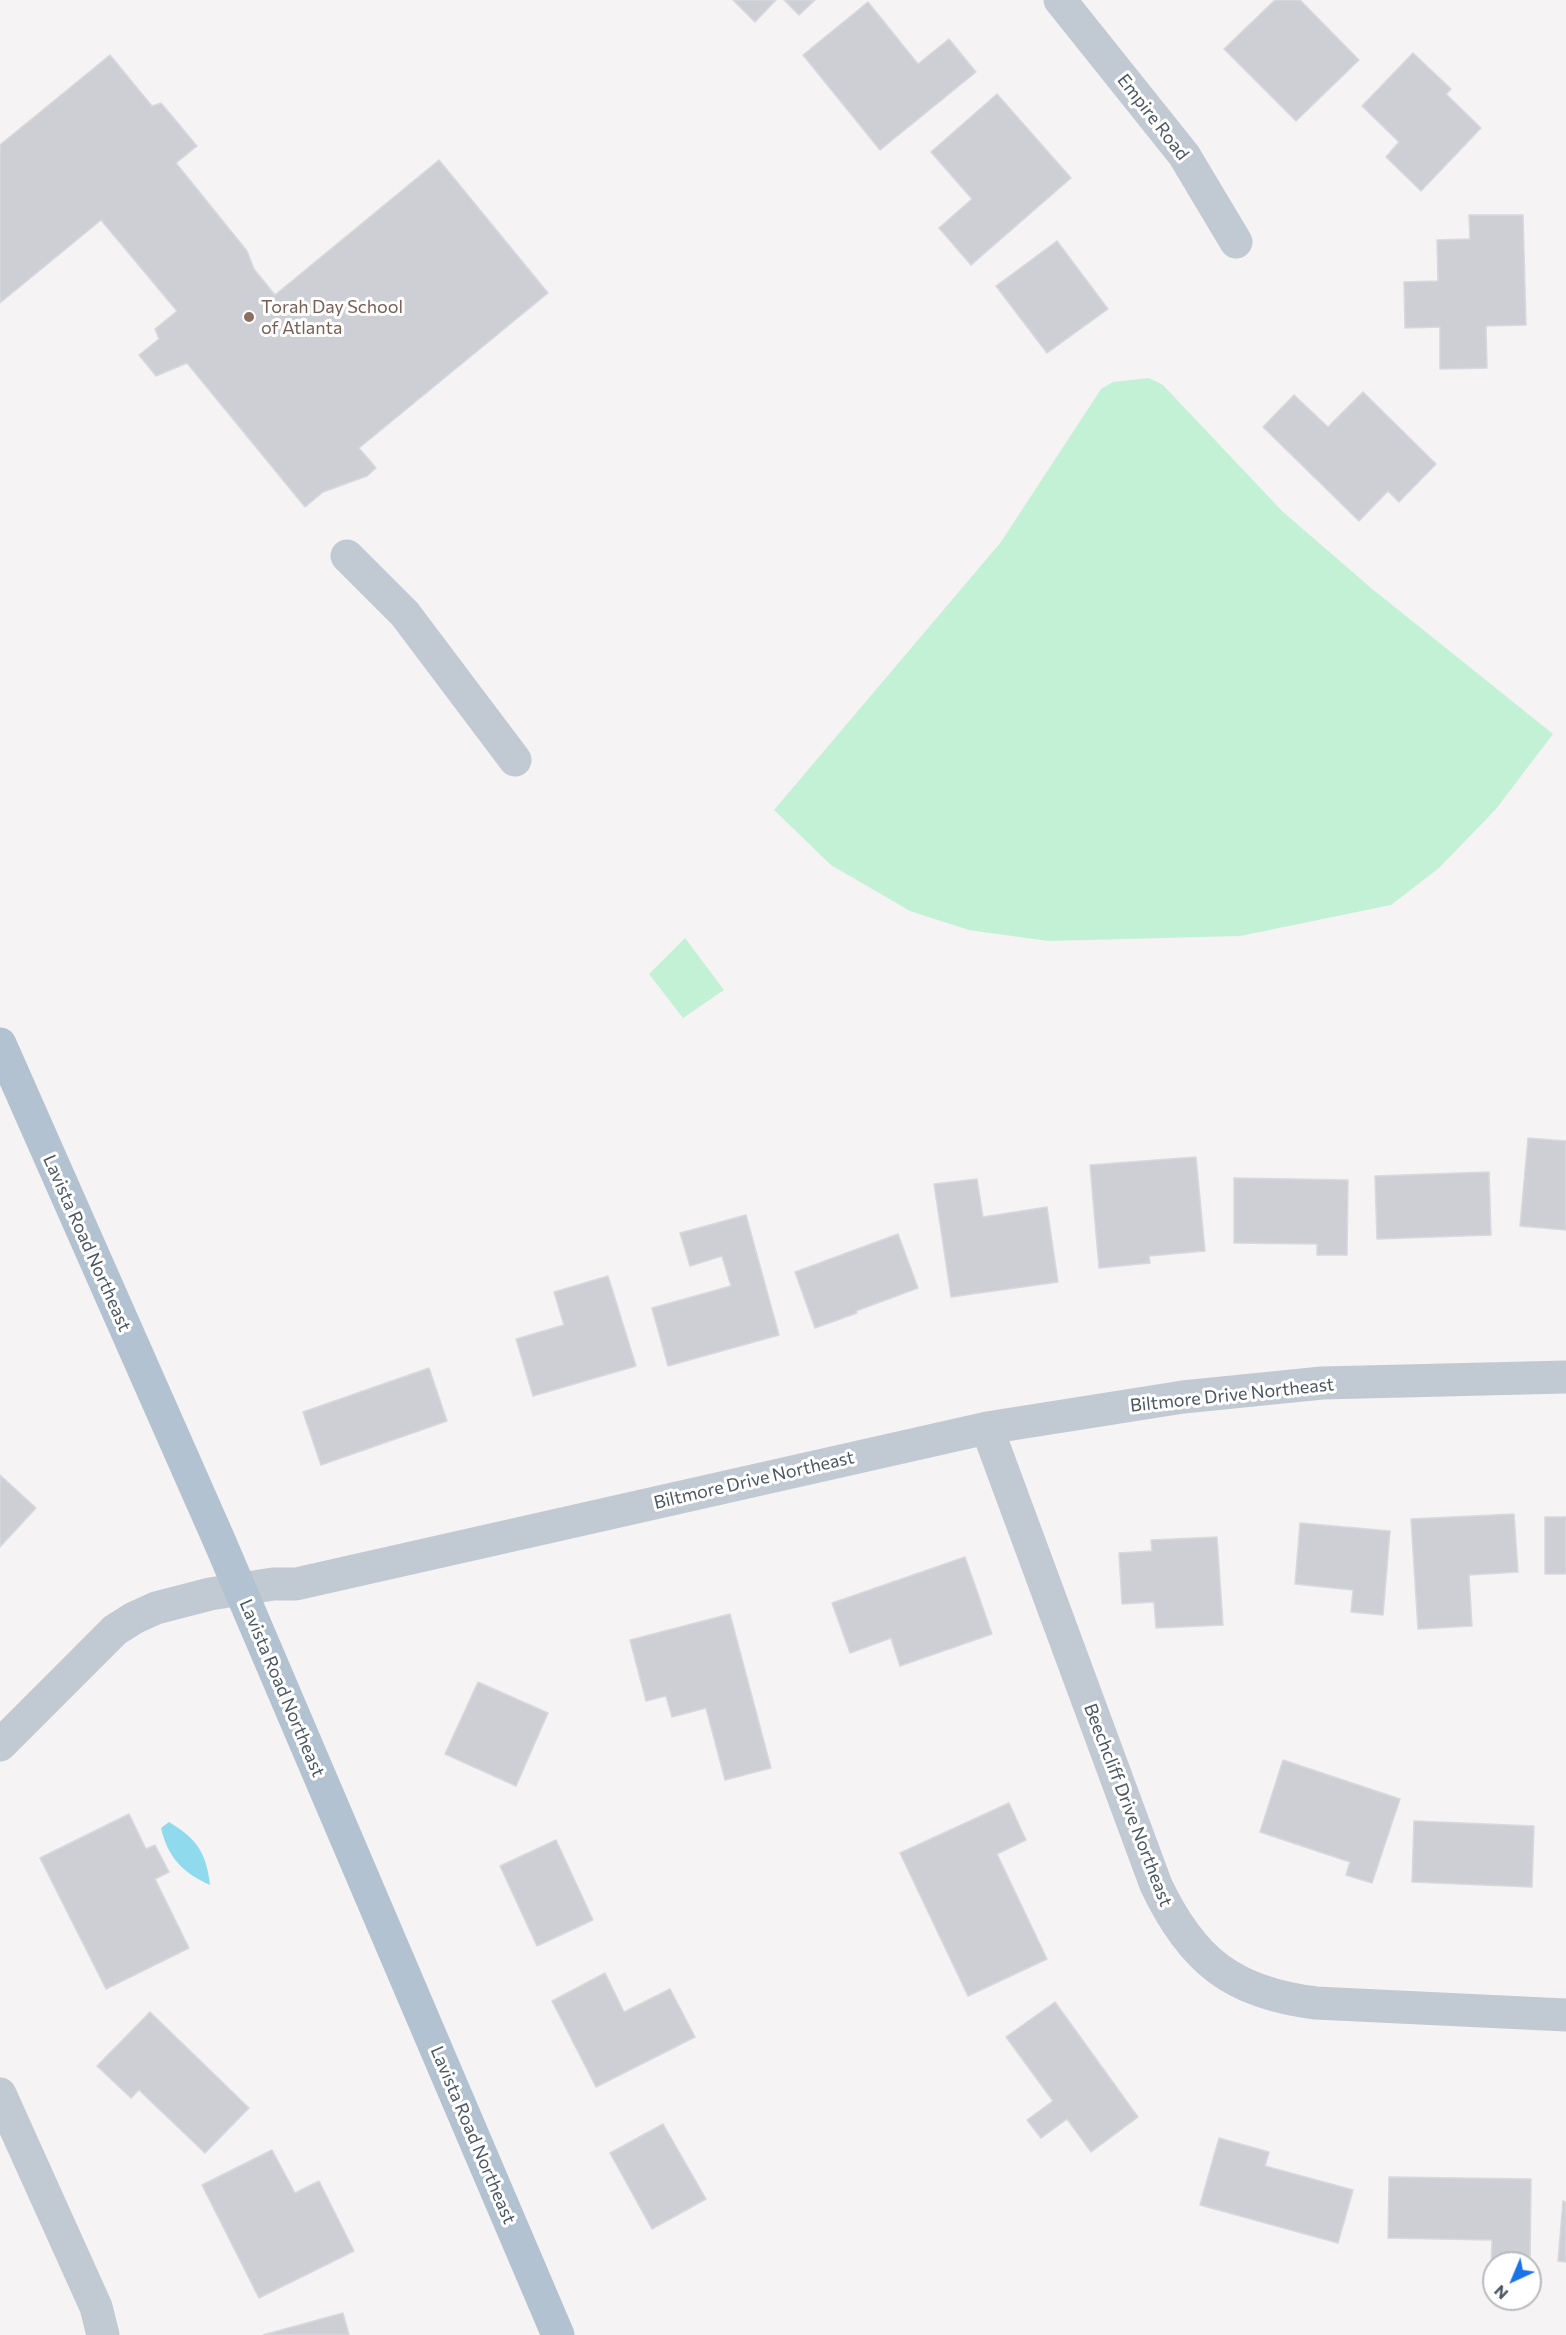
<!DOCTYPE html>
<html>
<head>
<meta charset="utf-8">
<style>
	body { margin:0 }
	#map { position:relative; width:1566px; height:2335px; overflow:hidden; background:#f5f3f3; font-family:Commissioner,sans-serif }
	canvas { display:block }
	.north { position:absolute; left:1482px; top:2251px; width:60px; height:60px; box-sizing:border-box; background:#fff; border:2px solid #b7bbc0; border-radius:50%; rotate:224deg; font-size:16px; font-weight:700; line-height:24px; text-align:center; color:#4a5661 }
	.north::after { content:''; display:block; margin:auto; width:21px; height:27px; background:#1a73e8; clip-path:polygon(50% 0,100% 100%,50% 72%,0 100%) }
</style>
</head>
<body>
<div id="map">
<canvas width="1566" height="2335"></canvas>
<div class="north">N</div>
</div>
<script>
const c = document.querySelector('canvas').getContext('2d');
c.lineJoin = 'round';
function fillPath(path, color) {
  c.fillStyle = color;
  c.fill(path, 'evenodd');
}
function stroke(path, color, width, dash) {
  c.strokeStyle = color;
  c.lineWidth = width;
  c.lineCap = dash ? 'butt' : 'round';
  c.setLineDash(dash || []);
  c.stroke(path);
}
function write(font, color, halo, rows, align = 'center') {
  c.font = font + ' Commissioner,sans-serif';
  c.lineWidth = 6;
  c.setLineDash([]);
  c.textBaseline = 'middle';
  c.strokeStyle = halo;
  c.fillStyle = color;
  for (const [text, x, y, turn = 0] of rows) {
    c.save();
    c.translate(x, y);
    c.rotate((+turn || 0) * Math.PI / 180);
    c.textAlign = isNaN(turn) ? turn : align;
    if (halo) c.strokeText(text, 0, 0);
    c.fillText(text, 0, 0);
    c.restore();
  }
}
const green = new Path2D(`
	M1149,378L1163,385L1282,511L1371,588L1553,734L1496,809L1439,868L1391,905L1240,936L1048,941L969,930L910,911L831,865L774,810L1001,542L1101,389L1113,382Z
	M685,938L724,990L683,1018L649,974Z`);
const water = new Path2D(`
	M169,1822C197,1839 206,1852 210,1885C183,1873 168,1858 161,1828Z`);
const building = new Path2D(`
	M733,0H776L755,22Z
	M784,0H815L799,15Z
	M1275,0H1300L1359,60L1296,121L1224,49Z
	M868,2L918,64L949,39L976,72L880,150L803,55Z
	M1413,53L1451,89L1446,94L1481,128L1421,191L1386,157L1399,142L1362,106Z
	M110,55L152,106L161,103L197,146L176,163L247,251L254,269L275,295L439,160L548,293L359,448L376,468L367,476L323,492L305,507L187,363L156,376L139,355L159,339L155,329L177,311L101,220L0,303V145Z
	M997,94L1071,178L971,265L939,228L972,199L931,152Z
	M1469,215H1523L1526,325L1486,326L1487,368L1440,369V327L1405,328L1404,282L1438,281L1437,240L1470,239Z
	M1057,241L1108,309L1047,353L996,286Z
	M1363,392L1436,464L1399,502L1388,491L1359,521L1263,427L1294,395L1328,427Z
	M1528,1138L1566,1141V1230L1520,1226Z
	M1196,1157L1205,1251L1149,1256L1150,1263L1099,1268L1090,1165Z
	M1489,1172L1491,1235L1377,1239L1375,1176Z
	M1234,1178L1348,1180L1347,1255H1317V1244L1234,1243Z
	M977,1179L983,1217L1047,1207L1058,1282L951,1297L934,1184Z
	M746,1215L779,1335L668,1366L652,1308L731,1286L722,1256L690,1266L680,1233Z
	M898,1234L918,1288L856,1311L857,1313L815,1328L795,1272Z
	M608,1276L636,1366L533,1396L516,1339L564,1325L554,1292Z
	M429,1368L447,1421L321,1465L303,1412Z
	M0,1475L36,1508L0,1547Z
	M1514,1514L1518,1572L1469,1575L1472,1626L1418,1629L1411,1519Z
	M1545,1517H1566V1574H1545Z
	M1300,1523L1390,1531L1383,1615L1351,1612L1353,1590L1295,1584Z
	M1217,1537L1223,1625L1156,1628L1154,1602L1122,1604L1119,1553L1152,1551L1151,1540Z
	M965,1557L992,1634L900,1666L891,1638L850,1653L832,1603Z
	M730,1614L771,1768L725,1780L706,1708L672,1717L666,1696L646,1701L630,1640Z
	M478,1682L548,1713L516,1786L445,1754Z
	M1283,1760L1400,1799L1372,1883L1346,1875L1350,1862L1260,1832Z
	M1009,1803L1026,1840L997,1854L1047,1959L968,1996L900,1853Z
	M129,1814L146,1849L155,1845L169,1872L155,1879L189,1948L106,1989L40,1858Z
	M1414,1821L1534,1826L1532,1887L1412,1882Z
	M556,1840L593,1920L537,1946L500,1866Z
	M605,1973L624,2012L670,1989L695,2037L596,2087L552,2001Z
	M1055,2002L1138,2117L1091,2152L1067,2119L1041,2138L1027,2120L1053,2101L1006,2037Z
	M150,2012L249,2108L205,2153L139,2090L131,2098L97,2066Z
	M663,2124L706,2199L652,2229L610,2153Z
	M1219,2138L1269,2152L1265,2166L1353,2190L1338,2243L1200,2205Z
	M272,2150L295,2193L319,2181L354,2251L259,2298L202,2185Z
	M1389,2177L1531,2179L1530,2263H1494V2271L1491,2270L1492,2240L1388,2238Z
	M1563,2201L1566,2202V2262L1558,2261Z
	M343,2313L349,2335H263Z`);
const minor = new Path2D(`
	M1060,0L1184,155L1236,242
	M347,556L405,614L515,760
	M987,1428L1156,1885C1192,1961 1233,1993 1316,2003L1566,2015
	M0,1745L115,1630L134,1618L156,1608L210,1594L273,1584H296L987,1428L1183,1397L1322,1383L1566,1377
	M0,2094L96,2307L103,2335`);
const major = new Path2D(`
	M0,1044L219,1540L558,2335`);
const markers = [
	[249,317,6,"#8d6e63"]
];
const streetNames = [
	["Empire Road",1153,117,52],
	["Lavista Road Northeast",87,1243,66],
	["Biltmore Drive Northeast",1232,1395,-6],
	["Biltmore Drive Northeast",754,1480,-13],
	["Lavista Road Northeast",282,1688,67],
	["Beechcliff Drive Northeast",1128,1805,69],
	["Lavista Road Northeast",473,2135,67]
];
const educationNames = [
	["Torah Day School",261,307],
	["of Atlanta",261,328]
];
fillPath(green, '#c3f1d5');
fillPath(water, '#90daee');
fillPath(building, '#cdcfd5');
stroke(building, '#d7d9de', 1.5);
stroke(minor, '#c1cad2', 33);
stroke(major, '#b3c2d1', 33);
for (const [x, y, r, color] of markers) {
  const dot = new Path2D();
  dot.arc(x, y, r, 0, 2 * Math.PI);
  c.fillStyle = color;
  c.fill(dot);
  stroke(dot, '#fff', 2);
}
write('18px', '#4a5661', '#fff', streetNames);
write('18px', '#785e54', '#fff', educationNames, 'left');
</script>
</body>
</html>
